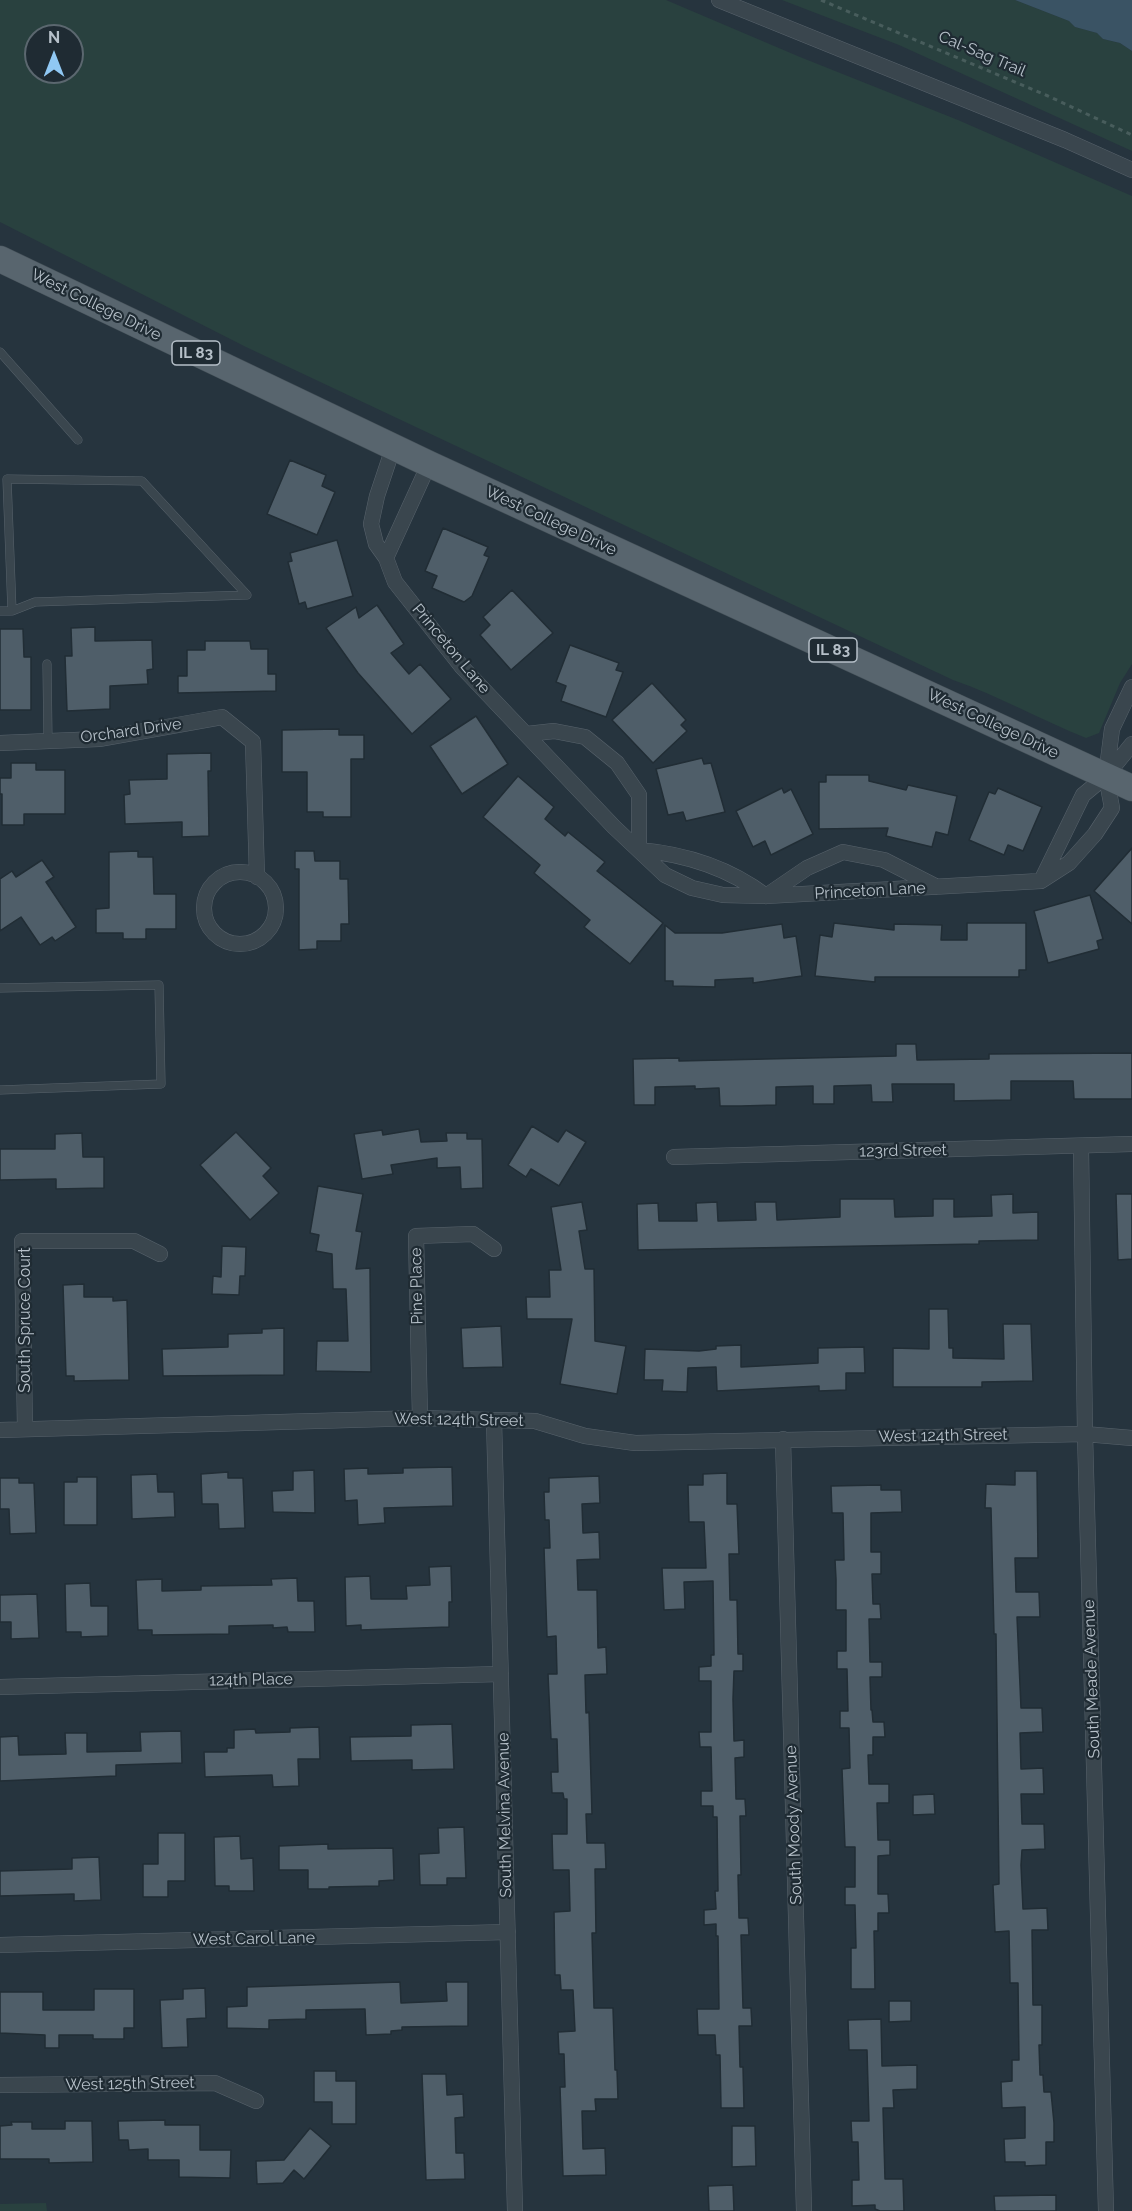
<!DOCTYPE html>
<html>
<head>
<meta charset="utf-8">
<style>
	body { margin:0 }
	#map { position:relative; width:1132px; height:2211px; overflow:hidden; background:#26343e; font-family:Raleway,sans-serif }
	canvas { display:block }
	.north { position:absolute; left:24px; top:24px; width:60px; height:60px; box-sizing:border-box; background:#1f2b33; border:2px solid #5b676f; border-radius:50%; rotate:0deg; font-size:16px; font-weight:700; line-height:24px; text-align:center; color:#b6c0c9 }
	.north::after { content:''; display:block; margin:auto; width:21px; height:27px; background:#90c8f3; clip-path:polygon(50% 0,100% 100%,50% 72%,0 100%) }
</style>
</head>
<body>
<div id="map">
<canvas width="1132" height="2211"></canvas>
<div class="north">N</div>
</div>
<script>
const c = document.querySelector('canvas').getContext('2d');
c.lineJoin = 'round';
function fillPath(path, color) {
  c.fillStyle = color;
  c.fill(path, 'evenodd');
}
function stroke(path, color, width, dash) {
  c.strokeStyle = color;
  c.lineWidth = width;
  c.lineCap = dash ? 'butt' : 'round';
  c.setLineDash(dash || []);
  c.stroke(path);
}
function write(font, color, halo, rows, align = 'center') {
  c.font = font + ' Raleway,sans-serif';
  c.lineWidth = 4.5;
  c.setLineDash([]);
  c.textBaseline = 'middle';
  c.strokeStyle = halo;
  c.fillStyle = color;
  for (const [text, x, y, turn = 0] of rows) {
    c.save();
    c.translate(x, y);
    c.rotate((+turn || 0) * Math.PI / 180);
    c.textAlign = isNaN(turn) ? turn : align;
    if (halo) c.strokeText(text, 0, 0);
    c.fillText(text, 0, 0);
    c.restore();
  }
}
const green = new Path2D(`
	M0,0H666L800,57L958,120L1132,196V664L1120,683L1099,733L1086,738C1041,720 999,696 953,680L246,347L0,222ZM36,36H72V72H36Z
	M782,0H1015L1069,21L1075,27L1097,33L1103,39L1120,43L1132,51V151L899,45Z
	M46,2203L47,2211H0V2204Z`);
const water = new Path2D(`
	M1015,0H1132V51L1120,43L1103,39L1097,33L1075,27L1069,21Z`);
const building = new Path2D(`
	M290,460L326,475L322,486L335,492L317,535L267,514Z
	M443,528L488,547L484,555L489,557L472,596L464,602L432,588L437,576L425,571Z
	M337,540L353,596L307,609L305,602L299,604L288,562L292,561L290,553Z
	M512,590L553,633L511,670L480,635L490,625L483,617Z
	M377,605L404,644L391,653L409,674L420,664L451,699L412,734L358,673L326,628L356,607L359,618Z
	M95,627V641L152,640L153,669L147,670L148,684L110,686V709L67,711L65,656H72L71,628Z
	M0,629H23L24,657H31V710H0Z
	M205,641H250L251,649H268V674H276V691L178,693V676H187V650H205Z
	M570,645L619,663L616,670L623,672L606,717L561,701L566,686L556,682Z
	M652,683L686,720L681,725L687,731L653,763L612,720Z
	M476,716L508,764L462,794L430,746Z
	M339,729V735H364V759H351V817H323V812H307V772H282V730Z
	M211,753V771H208L209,836L182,837V822L125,824L124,795L130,794L129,780L167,779V754Z
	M702,758L704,764L711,763L725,812L686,821L683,812L668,815L656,769Z
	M11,763H36V770H65V814H24V825H2V794H0V778H11Z
	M826,775H869V781L906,790L908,785L957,796L948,835L936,832L932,847L886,836L888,828L819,829V782H826Z
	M518,776L554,807L545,819L565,836L568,832L605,862L597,871L663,923L630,964L584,927L590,920L534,873L540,865L483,817Z
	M782,788L784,793L791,789L813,834L771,855L765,841L753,847L736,811Z
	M998,788L1042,807L1023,851L1008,845L1004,855L969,840L989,792L995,794Z
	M1132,848V924L1094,891Z
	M138,851V857H153L154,894H176V929H146V939H123V933H96V909L109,908V852Z
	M295,851H314L315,861H340V879H348L349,924H341V941H317V949L299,950V869H295Z
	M42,860L54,877L46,882L76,927L55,941L52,937L40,945L21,917L0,931V879L12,871L16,877Z
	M1090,895L1103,939L1097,941L1099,949L1048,963L1034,911Z
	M834,923L894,930V924L942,925L941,940H967V923H1026V970H1019V977H875V982L815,976L820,935L832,937Z
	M782,924L784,938L796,936L802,976L753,983V978L715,980V987L673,986V981H665V925L675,933H722Z
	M896,1044H916L917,1060L989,1059V1054L1132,1053V1099H1074L1073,1081H1011V1100L954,1101V1084H892L893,1102H872L871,1085L834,1086V1104H813V1086L776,1087V1105L741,1106H720L719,1088L695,1089V1086L655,1087V1105H634L633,1059L679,1058V1061L896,1056Z
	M532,1126L558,1142L566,1130L586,1142L559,1186L531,1169L526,1177L508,1165Z
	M419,1129L421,1142L447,1141L446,1133H467V1139H482L483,1188L461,1189L460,1167L437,1168V1158L391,1165L393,1174L362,1179L354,1134L382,1130L383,1135Z
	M236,1132L271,1168L263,1176L279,1193L250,1220L200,1165Z
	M82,1133L83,1157H104V1188L56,1189V1179L0,1180V1149H55V1134Z
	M318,1186L363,1194L356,1231L362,1232L356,1269L370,1268L371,1372L316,1371L317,1341H348L346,1289H333L332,1254L316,1251L319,1235L310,1233Z
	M1013,1194V1213L1038,1212V1240L979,1241V1244L638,1250L637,1204L658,1203L659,1221H697L696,1203L717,1202L718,1221L756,1220L755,1202H776L777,1220L840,1217V1199H894L895,1217L933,1216V1199H954V1217L992,1216L991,1195Z
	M1116,1194H1132V1259L1118,1260Z
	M582,1202L587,1230L579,1231L585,1269H594L595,1341L626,1346L617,1394L560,1384L572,1319H527L526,1297H550L549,1270H561L551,1207Z
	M222,1246L246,1247L245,1276H240L239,1295L212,1294L213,1276L221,1277Z
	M84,1284V1297H113V1301L127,1300L129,1380L74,1381V1376H66L63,1285Z
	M929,1309H948L949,1348H953V1358L1004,1359L1003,1324H1031L1033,1381L982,1382V1387H893V1348L929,1349Z
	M501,1326L503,1367L463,1368L461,1328Z
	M284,1328V1375L163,1376L162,1349L228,1347V1334L262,1333V1329Z
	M741,1345V1367L818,1363V1348L864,1347L865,1373H846V1390L819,1391V1386L717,1391L716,1367L688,1368L687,1392L662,1391L663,1380H644L645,1349L699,1351L716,1349V1346Z
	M452,1467L453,1506L384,1508L385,1523L358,1525L357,1500L345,1501L344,1469L368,1468V1474L403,1473V1468Z
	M314,1470L315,1513L273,1512L272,1491L293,1490V1471Z
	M1015,1471H1037L1038,1558H1015L1016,1592H1039L1040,1617H1017L1021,1708H1042L1043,1732L1020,1733L1021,1769L1043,1768L1044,1794H1021L1022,1824H1044L1045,1849L1022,1850L1021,1865L1023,1909L1047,1908L1048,1930H1032L1033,2005H1042V2045H1039L1040,2075H1043L1044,2092H1051L1054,2123V2142H1046V2165L1025,2166V2162H1005L1004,2139L1025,2138V2107L1002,2108L1001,2082L1012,2081V2060H1019L1018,1983H1010L1009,1931L995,1932L993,1885L999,1884L996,1634H994L991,1508H985L986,1484L1015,1485Z
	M228,1472V1478H243L245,1528L219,1529L218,1504H202L201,1474Z
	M727,1473V1504H737L739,1554H729L730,1600H737L738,1654H743V1671H734L733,1699L734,1741L744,1740V1757L735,1758L736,1799H745L746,1816H740L741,1875H738L739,1918H748L749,1935H741L743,2008H751L752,2026H739L740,2067H743L744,2108H721L720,2055H716L715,2035H698L697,2009H719L718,1936H716V1924L704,1925V1910L716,1909L715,1891H718L717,1817H713V1806H701V1791H712L711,1747H700L699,1732H711V1681H699V1667L711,1666V1655H714L713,1581L684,1582L685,1609L664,1610L662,1568H706L704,1522H689L688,1485H703V1474Z
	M157,1474L158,1492H174L175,1517L132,1519L131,1475Z
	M599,1476L600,1503L582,1504L583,1533L599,1532L600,1559L577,1560L578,1590H597L598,1648L606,1647L607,1674L585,1675L586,1713L589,1712L592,1814H586L587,1843H605L606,1869H595L596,1933H592L594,2008H613L615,2070H617L618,2099H595L596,2111H582L583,2149L605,2148L606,2175L563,2176L560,2087H565L564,2054H559L558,2032L575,2031L573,1990H561L560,1975H555L554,1912L570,1911L569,1870H553L552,1834H567V1799H564L563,1793H552L551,1772H558L557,1739H551L548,1674H557L556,1636L547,1637L544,1548H550L549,1520H545L544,1492H549V1478Z
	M77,1477H97V1525H64V1482H77Z
	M0,1478H19V1483H34L36,1533L10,1534L9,1509H0Z
	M881,1485V1490H901L902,1512L871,1513V1552H881V1574H872L873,1604H880L881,1619H869L870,1662H882V1677H870L871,1710H872L873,1722H884L885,1737H873V1755H868L869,1784H889V1803H877L878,1840H890V1855L878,1856V1894H888L889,1913H878V1931H874L875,1989H851V1948H856L855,1905H845V1887H855V1847H845L842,1769L850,1768L849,1728H840V1711H848L847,1669H837V1651H846V1610H836V1579L835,1560H844L843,1513H832L831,1486Z
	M451,1566L452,1602H449V1627L361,1630V1625L346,1626L345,1577L370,1576L371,1599H407L406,1586L430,1585L429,1567Z
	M297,1578L298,1601H314L315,1632H288L287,1627L273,1628V1625L229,1626V1634L152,1635V1630H138L136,1580L162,1579V1591L201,1590V1586L272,1585L271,1579Z
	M90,1583L91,1606H108V1636L81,1637V1632H66L65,1584Z
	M37,1594L39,1638L11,1639V1622H0V1595Z
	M452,1724L454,1769L412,1770V1760L351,1761L350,1737L411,1736V1725Z
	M319,1727L320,1759H298L299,1786L273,1787L272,1775L205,1777L204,1752H227V1748H234V1730L255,1729L256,1733L290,1732V1728Z
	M181,1731L182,1763L116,1765V1776L0,1781V1737L18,1736L19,1755L66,1754L65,1733H87V1752L141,1751L140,1732Z
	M934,1794L935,1814L913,1815V1795Z
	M464,1827L466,1878H447V1885H420L419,1854L439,1853L438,1828Z
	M158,1833H185V1881H168V1897H143V1864H158Z
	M240,1836L241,1859L253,1858L254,1891H229V1886H215L214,1837Z
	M328,1844V1849L393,1848L394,1880L379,1881V1886L329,1887V1889H308V1870H279V1846Z
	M99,1857L101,1900L74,1901V1894L0,1896V1871L72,1869V1858Z
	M400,1982L401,2003L447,2001L446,1982H468V2026L402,2027V2030L391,2031V2034L366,2035L365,2009L306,2010V2019L269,2020V2029L227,2028V2007L247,2006V1987Z
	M205,1988L206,2018L187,2019L188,2047L162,2048L160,2000L183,1999V1989Z
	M94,1989H134V2028H124V2039H93V2035H59V2048H45V2035L0,2033V1992H43V2010H94Z
	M889,2001H911V2021L889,2022Z
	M881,2019L882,2066L917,2065V2089L893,2090L894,2108H883L885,2179H903L904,2211H880L875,2209V2205L852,2206V2180H859L858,2142H852L851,2121H869L867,2050H849L848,2020Z
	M314,2071H336V2081H356V2124H332V2102H314Z
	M422,2074H446L447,2095L463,2094L464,2117L455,2118L456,2153H464L465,2179L426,2180Z
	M165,2120V2125H200V2150H231L230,2178L179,2177V2160H148V2149L129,2150L128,2140H119L118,2121Z
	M65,2121H92L93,2162L49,2163V2159H0V2126L12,2125L11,2122H32V2129H65Z
	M732,2126H755L756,2166L732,2167Z
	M310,2128L331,2146L304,2179L294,2170L283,2183L257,2184L256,2161L284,2160Z
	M733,2185L734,2211H709L708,2186Z
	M1056,2195V2211H995L994,2196Z`);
const path = new Path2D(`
	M821,0L1048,96L1132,135`);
const service = new Path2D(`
	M0,352L78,440
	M0,611H12L7,479L142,481L247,595
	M12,611L35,602L247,595
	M47,664L48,741
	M0,988L159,985L161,1084L0,1090`);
const minor = new Path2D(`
	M719,0L1065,140L1132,170
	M393,448L377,496L371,524L376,544L386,558L395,582L462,667L614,827L665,875L692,888L723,895L766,896L1041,881L1069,863L1095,834L1112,808L1106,776L1112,729L1132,687
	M386,558L429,464
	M527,734L554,731L585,737L617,763L639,795V850C685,854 729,868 766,896L807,868L843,852L884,860L937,887
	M0,743L99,739L222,717L253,742L257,877
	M204 908a36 36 0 1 1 72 0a36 36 0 1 1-72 0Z
	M1041,881L1083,795L1106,776L1132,744
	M1081,1147L1085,1434L1106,2211
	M674,1157L1132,1144
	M420,1418L416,1236L473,1234L494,1249
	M494,1420L515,2211
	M25,1429L22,1241H134L160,1254
	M0,1430L420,1418L494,1420L535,1421L585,1436L635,1443L1085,1434L1132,1438
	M783,1439L804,2211
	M0,1687L501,1674
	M0,1945L508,1932
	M0,2085L215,2083L256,2101`);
const primary = new Path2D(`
	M0,259L429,464L1132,788`);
const shields = [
	[196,353,48],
	[833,650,48]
];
const shieldNames = [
	["IL 83",196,353],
	["IL 83",833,650]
];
const streetNames = [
	["Cal-Sag Trail",982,54,23],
	["West College Drive",96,305,26],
	["West College Drive",551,521,25],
	["Princeton Lane",451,649,50],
	["West College Drive",993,724,25],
	["Orchard Drive",131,731,-8],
	["Princeton Lane",870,891,-3],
	["123rd Street",903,1151,-1],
	["Pine Place",417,1286,-91],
	["South Spruce Court",25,1320,-90],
	["West 124th Street",459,1420,1],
	["West 124th Street",943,1436,-1],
	["South Meade Avenue",1092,1679,-92],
	["124th Place",251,1680,-1],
	["South Melvina Avenue",505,1815,-91],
	["South Moody Avenue",794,1825,-92],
	["West Carol Lane",254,1939,-1],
	["West 125th Street",130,2084,-1]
];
fillPath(green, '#29413f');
fillPath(water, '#3a5364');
fillPath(building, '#4f5e69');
stroke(building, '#212d35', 1.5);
stroke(service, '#58636c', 9);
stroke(minor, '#58636c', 16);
stroke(primary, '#434f57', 27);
stroke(path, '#485d5c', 3, [4.5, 4.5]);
stroke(service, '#3a464e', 8);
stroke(minor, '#3a464e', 15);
stroke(primary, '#58656e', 26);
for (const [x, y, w] of shields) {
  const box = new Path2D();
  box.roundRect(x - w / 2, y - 12, w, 24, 4.5);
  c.fillStyle = '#1f2b33';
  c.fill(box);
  stroke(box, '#b6c0c9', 1.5);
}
write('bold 15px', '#b6c0c9', null, shieldNames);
write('16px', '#b6c0c9', '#1f2b33', streetNames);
</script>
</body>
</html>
